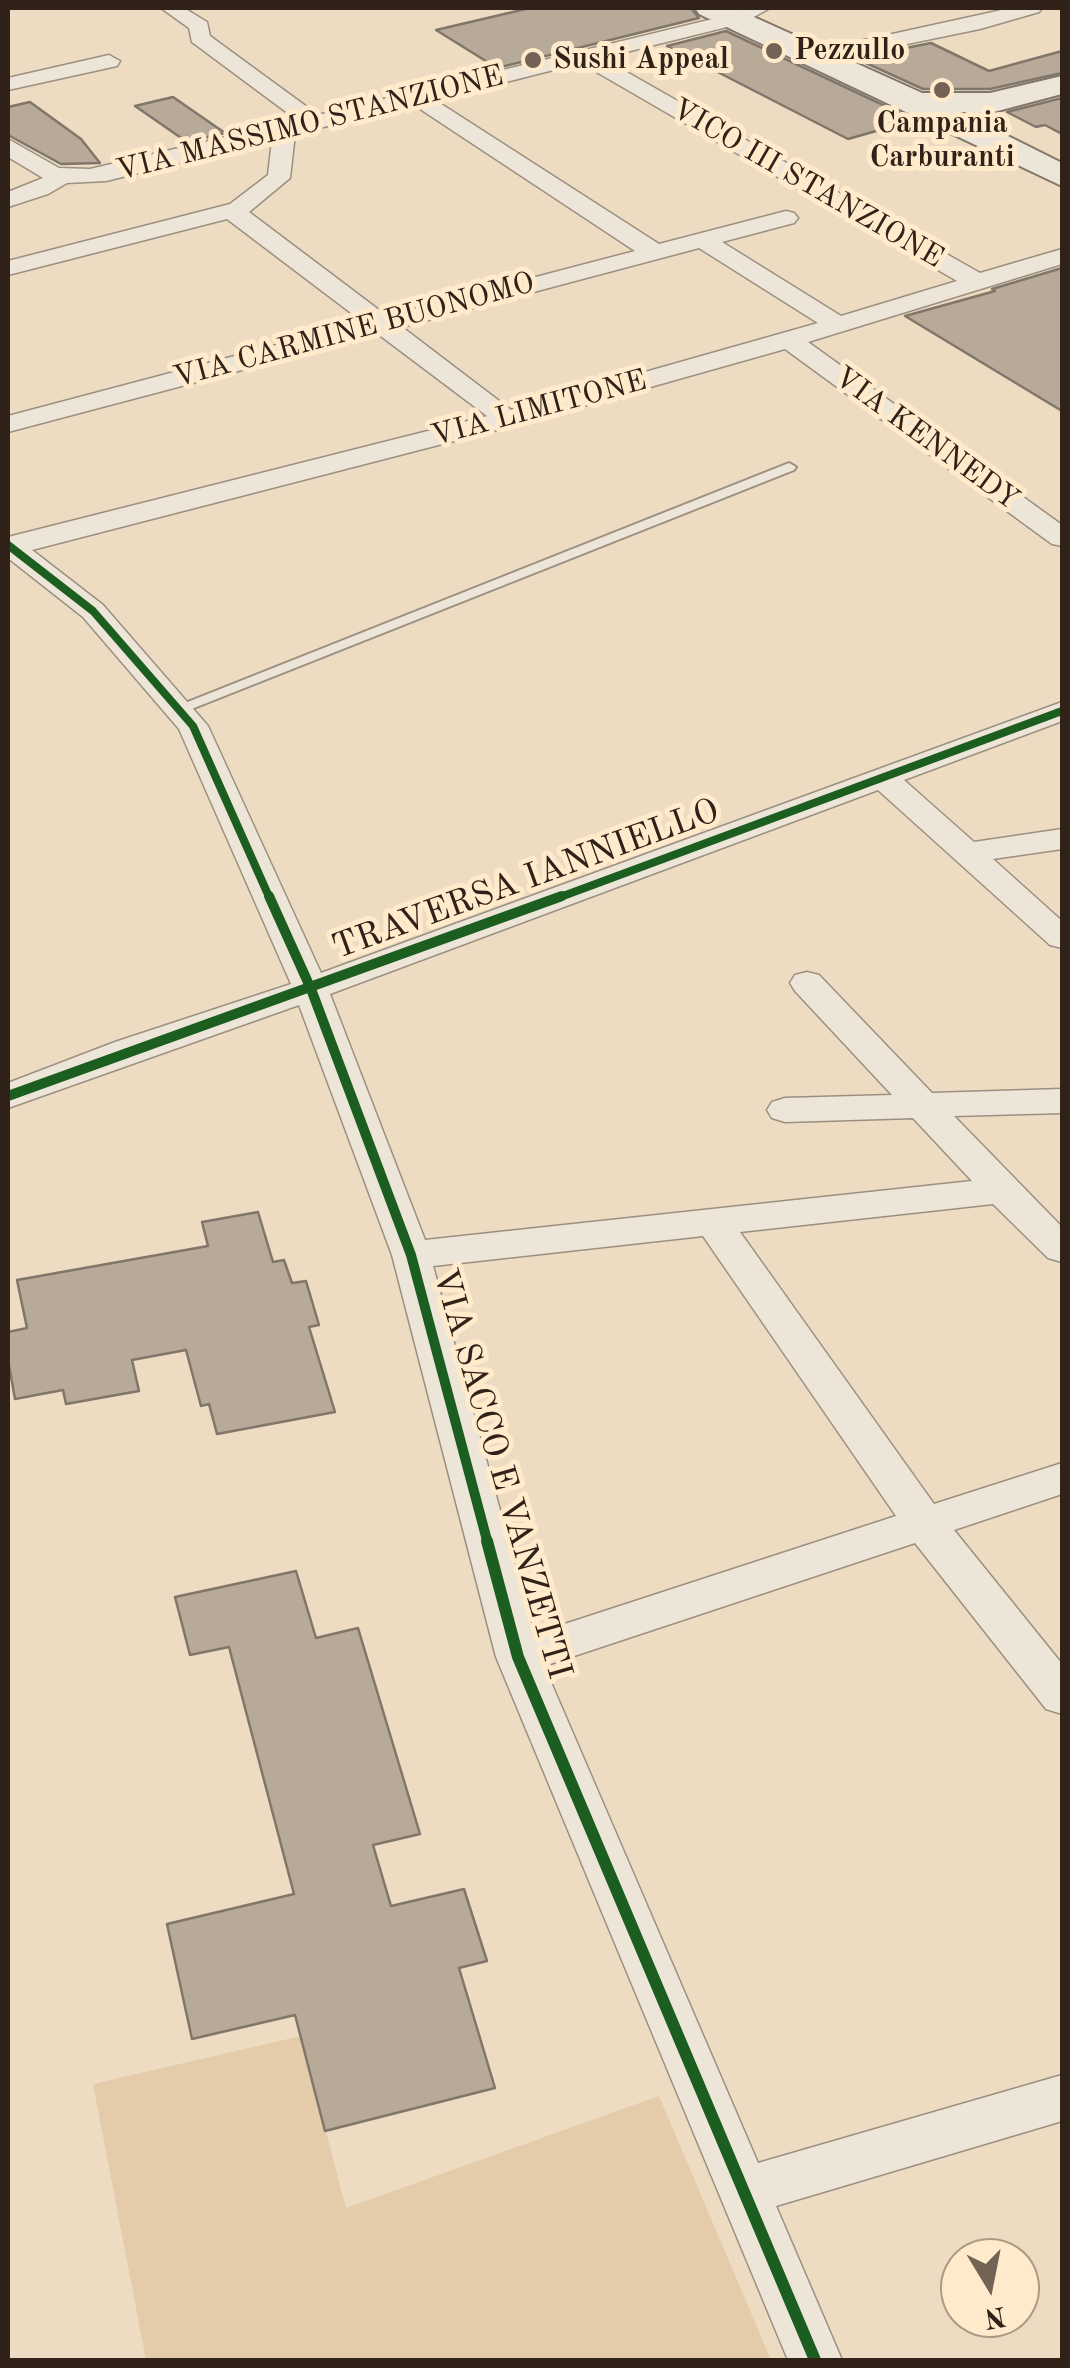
<!DOCTYPE html>
<html>
<head>
<meta charset="utf-8">
<style>
	body { margin:0 }
	#map { position:relative; width:1070px; height:2368px; overflow:hidden; background:#eddcc2; font-family:"Old Standard TT",serif }
	canvas { display:block }
	.frame { position:absolute; inset:0; border:10px solid #302218; pointer-events:none }
	.north { position:absolute; left:940px; top:2238px; width:100px; height:100px; box-sizing:border-box; background:#ffeacc; border:2px solid #ac9a84; border-radius:50%; rotate:170deg; font-size:28px; font-weight:700; line-height:40px; text-align:center; color:#302218 }
	.north::after { content:''; display:block; margin:auto; width:35px; height:45px; background:#726354; clip-path:polygon(50% 0,100% 100%,50% 72%,0 100%) }
</style>
</head>
<body>
<div id="map">
<canvas width="1070" height="2368"></canvas>
<div class="frame"></div>
<div class="north">N</div>
</div>
<script>
const c = document.querySelector('canvas').getContext('2d');
c.lineJoin = 'round';
function fillPath(path, color) {
  c.fillStyle = color;
  c.fill(path, 'evenodd');
}
function stroke(path, color, width, dash) {
  c.strokeStyle = color;
  c.lineWidth = width;
  c.lineCap = dash ? 'butt' : 'round';
  c.setLineDash(dash || []);
  c.stroke(path);
}
function write(font, color, halo, rows, align = 'center') {
  c.font = font + ' "Old Standard TT",serif';
  c.lineWidth = 10;
  c.setLineDash([]);
  c.textBaseline = 'middle';
  c.strokeStyle = halo;
  c.fillStyle = color;
  for (const [text, x, y, turn = 0] of rows) {
    c.save();
    c.translate(x, y);
    c.rotate((+turn || 0) * Math.PI / 180);
    c.textAlign = isNaN(turn) ? turn : align;
    if (halo) c.strokeText(text, 0, 0);
    c.fillText(text, 0, 0);
    c.restore();
  }
}
const green = new Path2D(`
	M301,2036L346,2208L659,2096L771,2360H146L93,2084Z`);
const building = new Path2D(`
	M530,8H691L699,18L497,68L436,30Z
	M726,31L915,120L848,139L667,46Z
	M931,43L989,71L1062,51V73L990,89H923L855,58Z
	M173,97L225,133L187,142L135,106Z
	M1062,98V134L1045,125L1036,127L1007,112Z
	M30,102L81,139L100,163L61,164L8,135V107Z
	M1062,268V411L905,316L995,291L992,289Z
	M258,1212L273,1262L284,1260L292,1283L306,1281L319,1325L309,1327L335,1412L217,1434L209,1404L201,1406L186,1350L132,1360L139,1391L66,1404L63,1390L15,1399L8,1360V1332L27,1328L17,1280L208,1246L202,1222Z
	M296,1571L316,1638L358,1628L420,1834L373,1845L391,1906L464,1889L487,1961L459,1968L495,2088L325,2131L295,2015L192,2039L167,1924L294,1894L229,1647L190,1655L175,1597Z`);
const lane = new Path2D(`
	M789,463L796,467L794,470L184,712L178,714L170,709Z`);
const street = new Path2D(`
	M161,8H184L207,22L210,36L318,115L729,15L744,8H770L743,23L602,58L980,273L1062,249V264L808,342L1062,525V546L1052,544L785,349L516,425L32,550L103,605L208,726L321,973L1062,702V721L904,780L974,842L1062,829V849L993,859L1062,921V948L1050,945L878,790L330,994L425,1240L972,1181L913,1118L785,1122L772,1118L767,1110L772,1102L785,1098L892,1095L795,991L790,983L795,975L807,972L819,975L932,1093L1062,1089V1113L954,1116L1062,1227V1262L1048,1258L993,1204L740,1232L934,1504L1062,1463V1494L954,1530L1062,1664V1714L1046,1709L915,1543L544,1666L758,2163L1062,2075V2121L776,2206L842,2360H788L496,1657L392,1255L299,1005L8,1108V1083L115,1042L291,984L179,729L83,617L8,558V537L487,416L378,334L8,432V416L363,322L227,219L8,275V261L230,204L268,175L272,140L106,181L67,183L48,194L8,207V192L43,178L8,157V139L59,168L90,169L297,120L192,42L189,28ZM581,63L957,281L841,316L722,242L794,223L798,218L794,213L786,211L659,244L435,100ZM414,105L635,251L387,316L249,212L290,178L295,134ZM699,248L818,323L511,410L402,327ZM703,1236L896,1516L534,1634L433,1266Z
	M1011,8H1042L1039,12L980,29L819,62L808,56L819,50Z
	M109,55L120,61L117,66L8,90V78Z`);
const secondary = new Path2D(`
	M695,8H734L922,93H990L1062,76V94L990,113L960,112L1062,163V186L699,14Z`);
const cyclewayFar2 = new Path2D(`
	M8,545L93,611L193,726L270,899
	M555,899L1062,711`);
const cyclewayFar1 = new Path2D(`
	M269,896L311,989L411,1255L488,1544
	M8,1096L562,896`);
const cycleway = new Path2D(`
	M487,1541L518,1657L815,2360`);
const markers = [
	[774,51,10,"#726354"],
	[533,60,10,"#726354"],
	[942,90,10,"#726354"]
];
const farPoinames = [
	["Pezzullo",794,51],
	["Sushi Appeal",553,60],
	["Campania",942,124,"center"],
	["Carburanti",942,158,"center"]
];
const farStreetnames = [
	["VIA MASSIMO STANZIONE",310,124,-14],
	["VICO III STANZIONE",807,184,30],
	["VIA CARMINE BUONOMO",354,331,-15],
	["VIA LIMITONE",539,409,-15],
	["VIA KENNEDY",926,439,36]
];
const streetNames = [
	["TRAVERSA IANNIELLO",526,880,-20],
	["VIA SACCO E VANZETTI",501,1474,74]
];
fillPath(green, '#e4ccaa');
fillPath(building, '#b7aa99');
stroke(building, '#817669', 2.5);
stroke(lane, '#9b9080', 4);
stroke(street, '#9b9080', 3);
stroke(secondary, '#817669', 4);
fillPath(lane, '#eee5d9');
fillPath(street, '#eee5d9');
fillPath(secondary, '#eee5d9');
stroke(cyclewayFar2, '#1b5e20', 8);
stroke(cyclewayFar1, '#1b5e20', 10);
stroke(cycleway, '#1b5e20', 12);
for (const [x, y, r, color] of markers) {
  const dot = new Path2D();
  dot.arc(x, y, r, 0, 2 * Math.PI);
  c.fillStyle = color;
  c.fill(dot);
  stroke(dot, '#ffeacc', 4);
}
write('bold 30px', '#302218', '#ffeacc', farPoinames, 'left');
write('30px', '#302218', '#ffeacc', farStreetnames);
write('35px', '#302218', '#ffeacc', streetNames);
</script>
</body>
</html>
